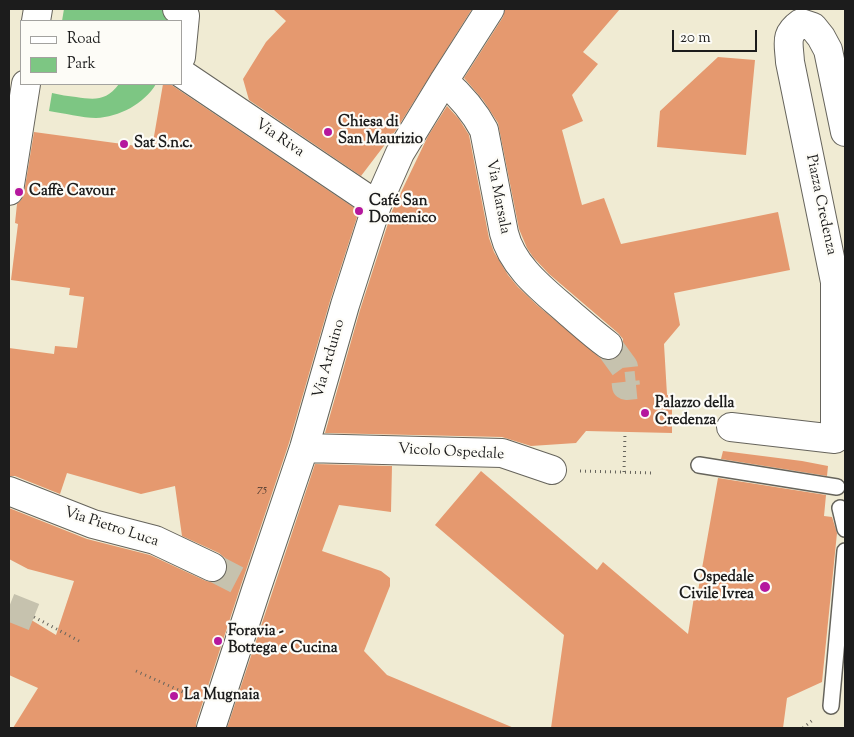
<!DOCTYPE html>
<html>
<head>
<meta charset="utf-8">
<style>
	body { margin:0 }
	#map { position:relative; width:854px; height:737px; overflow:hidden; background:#f0ebd3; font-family:"Sorts Mill Goudy",serif }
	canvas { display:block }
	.frame { position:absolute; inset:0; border:10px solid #1c1c1c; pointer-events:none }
	.legend { position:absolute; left:20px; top:20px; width:162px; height:65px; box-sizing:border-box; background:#fdfcf7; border:1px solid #a3a29f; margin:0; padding:6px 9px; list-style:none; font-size:15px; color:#1c1c1c }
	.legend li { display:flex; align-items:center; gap:10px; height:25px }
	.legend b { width:25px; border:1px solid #a3a29f }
	.scale { position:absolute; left:672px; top:30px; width:85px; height:22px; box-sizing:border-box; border:2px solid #1c1c1c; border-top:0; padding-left:6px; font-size:15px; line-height:18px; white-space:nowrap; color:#1c1c1c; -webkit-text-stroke:4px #fdfcf7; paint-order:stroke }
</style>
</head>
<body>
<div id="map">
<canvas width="854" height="737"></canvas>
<div class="frame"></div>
<ul class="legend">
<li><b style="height:6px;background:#fff"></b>Road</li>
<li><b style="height:14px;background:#7dc683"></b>Park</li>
</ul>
<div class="scale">20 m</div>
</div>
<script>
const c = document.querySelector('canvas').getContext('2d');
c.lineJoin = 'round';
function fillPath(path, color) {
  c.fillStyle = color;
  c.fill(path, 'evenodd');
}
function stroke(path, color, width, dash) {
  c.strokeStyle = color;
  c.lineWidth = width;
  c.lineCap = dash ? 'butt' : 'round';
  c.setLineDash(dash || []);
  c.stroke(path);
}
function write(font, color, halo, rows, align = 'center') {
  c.font = font + ' "Sorts Mill Goudy",serif';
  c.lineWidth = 4.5;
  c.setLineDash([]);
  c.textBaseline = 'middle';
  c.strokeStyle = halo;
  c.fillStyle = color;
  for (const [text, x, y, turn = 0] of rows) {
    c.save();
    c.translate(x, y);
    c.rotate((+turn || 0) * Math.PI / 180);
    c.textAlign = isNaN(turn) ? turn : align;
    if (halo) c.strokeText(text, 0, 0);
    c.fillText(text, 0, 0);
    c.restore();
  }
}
const green = new Path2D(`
	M64,9H163L171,16L170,21H62Z
	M119,84H156C144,104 119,117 96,118C83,118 63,113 49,111L52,93C60,95 68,96 76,97C95,100 106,101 119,84Z`);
const building = new Path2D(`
	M273,9H472L396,130L361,176L249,100L243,79L266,42L286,21Z
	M505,9H620L583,52L598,64L572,95L583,121L562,130L582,205L604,198L621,244L778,212L790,270L674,293L680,325L664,344L667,395H672V433L586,431L576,443L531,446L502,437L325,433L360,310L392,211L428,136L447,106L459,119L469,135L489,238L494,252L508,275L518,287L537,305L599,357L606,360H614L621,354L623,347V339L618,333L549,274L533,257L527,248L519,229L498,123L483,100L464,78L503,17Z
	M718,57L755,60L746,155L657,147L660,111Z
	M163,84H170L359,211L330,301L289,443L241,585L196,723V728H13L38,688L9,675V611L33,621L56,635L74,581L28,569L9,559V508L87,539L150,555L206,581L214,582L220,580L226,573L227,565L225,558L219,553L182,536L175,486L141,494L67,473L60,494L15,476H9V348L54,354L55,346L77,348L84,297L69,295L70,288L11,280L18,224L15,223L17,204L21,200L24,193L34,132L152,148Z
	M723,451L802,461L828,466L827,476L721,459Z
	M315,464L392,466L391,512L339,505L322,551L381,571L390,578V586L364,651L387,675L514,728H227Z
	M481,471L597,570L603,562L688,634L695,591H698L718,478L826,495L824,516L832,517L837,533L822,682L787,698L783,728H551L564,635L435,525Z`);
const minorTunnel = new Path2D(`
	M608,345L624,367L626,386L636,385
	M212,567L245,584
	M9,607L34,617`);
const path = new Path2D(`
	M580,471L654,473
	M624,472L625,433
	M34,617L81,642
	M136,671L192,696
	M803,728L814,719`);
const service = new Path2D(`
	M699,465L837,487
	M840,508L845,529
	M831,706L845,551`);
const minor = new Path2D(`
	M177,9L185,16L181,57
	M181,73L377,205
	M444,81C460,95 474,111 484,130L504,233C512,266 542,289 566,310C580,322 593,334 608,345
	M731,427L835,439V282L790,62C789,43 784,35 801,23L813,27L821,37L828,50L845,132
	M304,448L502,453L552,470
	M9,491L93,524L155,540L212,567
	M211,728L256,590L304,448L345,305L377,205L400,153L444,81L490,9`);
const secondary = new Path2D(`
	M36,21L38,9
	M9,191L26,84`);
const markers = [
	[328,132,5,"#b5179e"],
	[124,144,5,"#b5179e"],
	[19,192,5,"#b5179e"],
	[359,211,5,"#b5179e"],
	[645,413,5,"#b5179e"],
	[765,587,6,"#b5179e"],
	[218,641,5,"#b5179e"],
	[174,696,5,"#b5179e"]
];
const numberNames = [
	["75",262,490]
];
const poiNames = [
	["Chiesa di",338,123],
	["San Maurizio",338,140],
	["Sat S.n.c.",134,144],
	["Caffè Cavour",29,192],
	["Café San",369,202],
	["Domenico",369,219],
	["Palazzo della",655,404],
	["Credenza",655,421],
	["Ospedale",754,578,"right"],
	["Civile Ivrea",754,595,"right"],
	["Foravia -",228,632],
	["Bottega e Cucina",228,649],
	["La Mugnaia",184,696]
];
const streetNames = [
	["Via Riva",279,139,34],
	["Via Marsala",497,197,79],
	["Piazza Credenza",820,205,78],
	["Via Arduino",330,359,-74],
	["Vicolo Ospedale",451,453,3],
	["Via Pietro Luca",111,528,18]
];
fillPath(green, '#7dc683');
fillPath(building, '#e5996f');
stroke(minorTunnel, '#c6c2ae', 28, [28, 14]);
stroke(service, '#66645c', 18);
stroke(minor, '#66645c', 30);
stroke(secondary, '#66645c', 30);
stroke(path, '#66645c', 3, [1, 4]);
stroke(service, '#fff', 15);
stroke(minor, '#fff', 28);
stroke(secondary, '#fff', 28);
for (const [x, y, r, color] of markers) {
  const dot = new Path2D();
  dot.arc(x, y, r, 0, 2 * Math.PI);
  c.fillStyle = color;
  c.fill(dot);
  stroke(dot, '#fdfcf7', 2);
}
write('12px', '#4e3b31', null, numberNames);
write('bold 15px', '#1c1c1c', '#fdfcf7', poiNames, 'left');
write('15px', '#1c1c1c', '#fdfcf7', streetNames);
</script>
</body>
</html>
